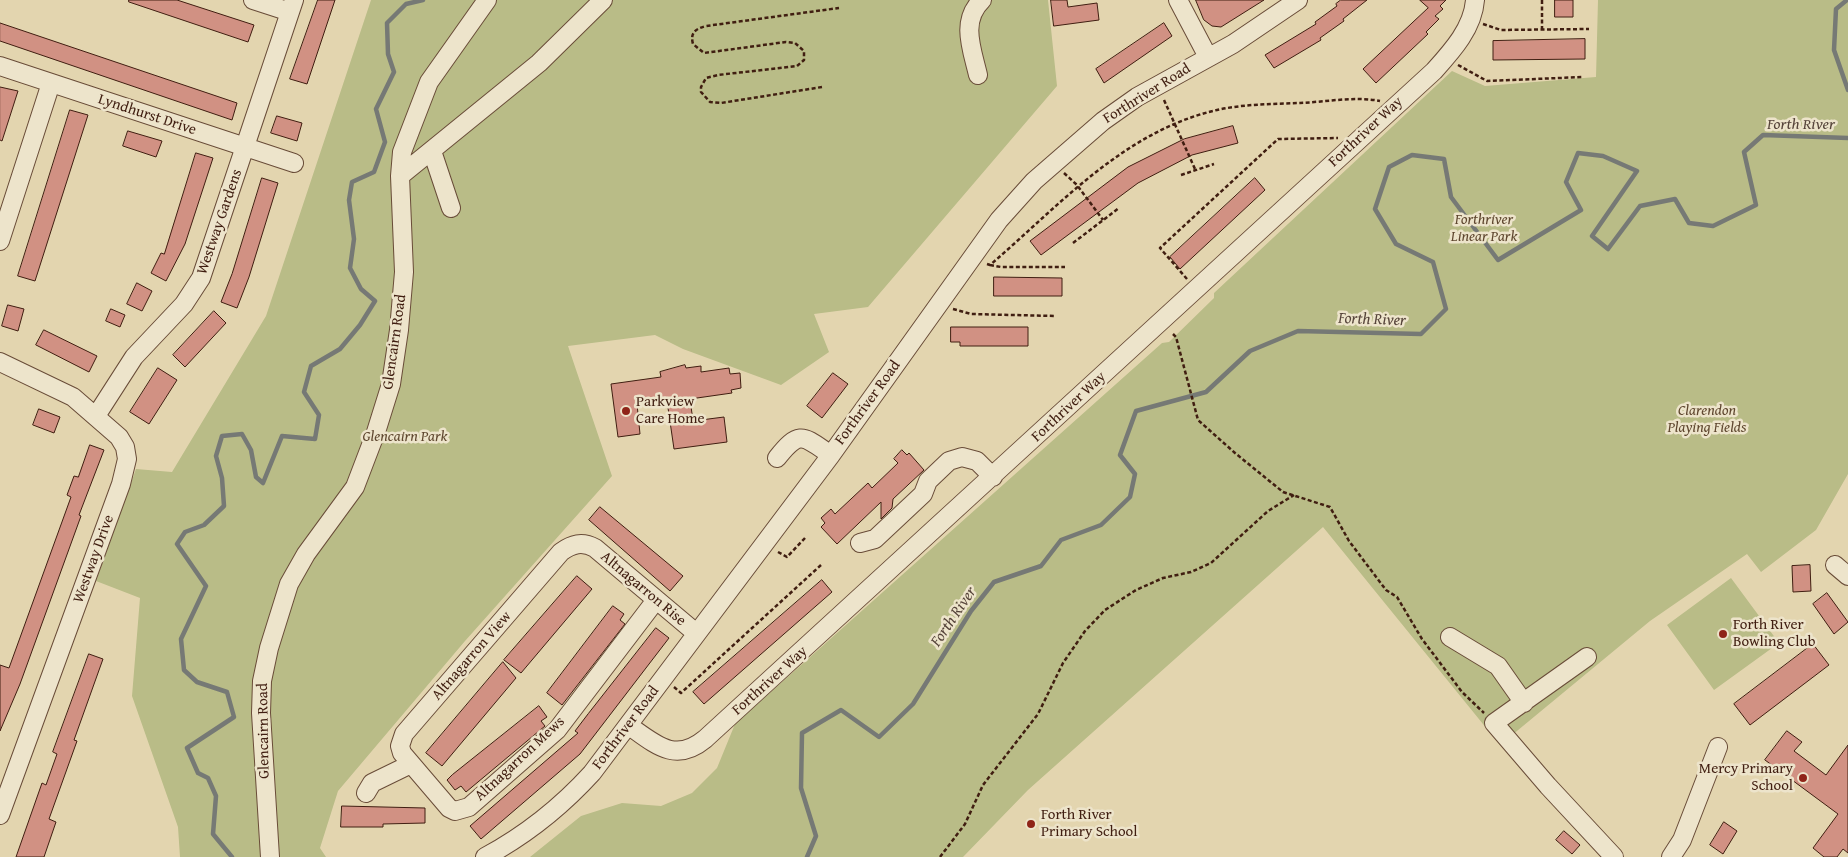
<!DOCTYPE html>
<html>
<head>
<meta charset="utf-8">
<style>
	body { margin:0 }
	canvas { display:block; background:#e3d5af }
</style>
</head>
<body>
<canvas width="1848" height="857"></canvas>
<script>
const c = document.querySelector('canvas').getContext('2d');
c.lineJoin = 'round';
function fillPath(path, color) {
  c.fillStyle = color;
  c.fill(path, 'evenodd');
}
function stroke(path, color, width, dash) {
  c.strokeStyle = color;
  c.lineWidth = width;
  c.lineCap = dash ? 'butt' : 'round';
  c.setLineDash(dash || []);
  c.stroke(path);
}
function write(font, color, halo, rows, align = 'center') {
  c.font = font + ' "Gentium Book Plus",serif';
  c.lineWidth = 5;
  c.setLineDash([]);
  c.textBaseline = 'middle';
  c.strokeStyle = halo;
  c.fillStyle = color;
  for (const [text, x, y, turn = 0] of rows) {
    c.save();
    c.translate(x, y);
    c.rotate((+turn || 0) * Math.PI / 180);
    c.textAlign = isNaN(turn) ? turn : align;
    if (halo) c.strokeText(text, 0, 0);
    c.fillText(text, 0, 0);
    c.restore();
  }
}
const green = new Path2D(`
	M371,0H1048L1057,86L868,307L814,314L829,352L781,385L683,349L655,335L568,346L612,476L465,641L338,791L320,848L326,857H180L178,827L132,696L140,598L96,581L136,469L172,472L266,316Z
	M1598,0H1848V474L1816,530L1761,572L1747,554L1650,621L1500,745L1323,527L1028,790L963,857H530L581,816L622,803L661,806L692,793L717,768L735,724L1162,343L1169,342L1214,298V293L1452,71L1485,86L1596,77Z
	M1731,578L1779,643L1714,690L1667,625Z`);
const stream = new Path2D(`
	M1847,0L1836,9L1834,50L1848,90
	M232,857L213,834L216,796L208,778L198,773L187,748L234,717L227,692L197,682L184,670L181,639L206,586L177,544L185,532L204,525L224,506L222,478L216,456L222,436L242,434L251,450L256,477L263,483L282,436L315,439L319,415L304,392L311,366L340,349L360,325L375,301L361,289L350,268L354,239L349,200L352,182L374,172L385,142L376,109L394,72L388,54L387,23L406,4L423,0
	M807,857L816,836L801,788L802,733L841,710L879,737L913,704L971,611L994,582L1041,566L1061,540L1101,525L1130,497L1135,474L1120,455L1136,411L1206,392L1250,351L1298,331L1421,334L1446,309L1433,262L1396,244L1375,209L1389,167L1412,155L1444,159L1451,197L1498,260L1581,210L1566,182L1578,153L1603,156L1637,171L1592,236L1608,249L1640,206L1675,199L1689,223L1713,226L1756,205L1744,152L1763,135L1848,138`);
const building = new Path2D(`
	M129,0H177L254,25L248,42L129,2Z
	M318,0H335L307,84L290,79Z
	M1051,0H1067L1068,7L1097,3L1099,20L1054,26Z
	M1196,0H1264L1221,27L1212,26L1204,20Z
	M1341,0H1367L1343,19L1344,21L1320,38L1321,40L1274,68L1265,55L1316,24L1315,22L1337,6L1336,4Z
	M1420,0H1446L1440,6L1443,9L1435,16L1439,19L1426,32L1428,34L1376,83L1363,69L1428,8Z
	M1555,0H1573V17H1555Z
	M0,23L237,103L232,120L0,41Z
	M1164,23L1172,36L1104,83L1096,69Z
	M1585,39V59L1493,60V41Z
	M0,87L18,91L2,141L0,140Z
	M70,110L88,115L35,281L18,276Z
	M277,116L302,123L297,141L271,133Z
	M1233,126L1238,143L1192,155L1138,183L1041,255L1030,241L1128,167L1184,139Z
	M128,131L162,141L156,157L123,146Z
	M196,153L213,158L185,244L166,281L151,273L161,253L164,254Z
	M262,178L278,183L249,277L237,308L221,302L232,274Z
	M1255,178L1265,190L1180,269L1170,257Z
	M994,277L1062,278V296H994Z
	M137,283L152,291L142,311L127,304Z
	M8,305L24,309L18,331L2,326Z
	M111,309L125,315L120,327L106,321Z
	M214,311L226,323L185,367L173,355Z
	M951,327H1028V346H960V342H951Z
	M44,330L97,356L89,372L36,345Z
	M685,365L686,368L701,366V372L729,368L730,374L740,373L741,388L731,390L732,393L690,399L693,421L724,417L727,442L674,449L667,401L637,404L640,434L618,437L611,384L661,377L660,372Z
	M158,368L177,380L149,424L130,412Z
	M833,373L848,384L822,418L807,406Z
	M39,409L60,417L54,433L33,425Z
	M90,445L104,450L79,515L81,516L20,684L0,731V665L9,668L71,497L67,495L74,476L78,477Z
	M902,450L907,455L909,453L924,470L893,499L892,508L881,519V502L837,544L821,527L825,523L821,518L831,509L835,514L868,483L872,488L898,463L894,459Z
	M600,507L683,576L670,591L589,520Z
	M1810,565L1811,591L1793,592L1792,566Z
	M577,576L592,589L521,673L504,660Z
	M822,580L832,592L704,704L693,692Z
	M1827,593L1848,622L1834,634L1813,604Z
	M613,606L624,614L620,620L625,624L562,705L547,693Z
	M656,628L669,638L580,754L481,839L470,826L578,733L575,731L588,714Z
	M1813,644L1829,665L1750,725L1734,704Z
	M89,654L103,659L74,740L77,741L49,819L56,822L44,857H16L42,783L46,785L57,754L53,752Z
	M503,662L516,678L442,766L426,753Z
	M539,706L547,717L541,721L545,726L466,792L461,786L455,790L447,780L452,775Z
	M1787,731L1802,742L1794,751L1826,775L1848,745V853L1843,849L1837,857H1824L1813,848L1838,814L1765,760Z
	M342,806L425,808V823L383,824V827H341Z
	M1724,822L1737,831L1723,854L1710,845Z
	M1564,831L1580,845L1572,854L1556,840Z`);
const path = new Path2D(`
	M1542,0V30
	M1483,24L1501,30L1589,29
	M1458,65L1487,81L1583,77
	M822,87L721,103L710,102L701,92V87L706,78L718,75L797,66L804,60V51L795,43L786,42L704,53L693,44C690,33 695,29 706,26L839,8
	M1164,100L1195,169
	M1064,173L1077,185L1103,220
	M1181,175L1214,164
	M1073,243L1119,208
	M987,264L990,265C1059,206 1124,131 1217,110C1244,104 1272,104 1300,103C1325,102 1355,96 1380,101
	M990,265L1001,267H1065
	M1187,279L1160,248L1278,139L1338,138
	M953,309L971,314L1056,316
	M1173,334L1176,337L1198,420L1235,453L1283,492L1330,507L1349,541L1386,590L1397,597L1422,639L1462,692L1484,713
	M778,552L787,557L805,538
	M674,687L681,693L821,565
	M940,857L965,824L983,785L1038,714L1063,663L1085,631L1105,610L1136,590L1163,578L1191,572L1211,563L1268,511L1294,495`);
const minor = new Path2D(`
	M253,0L290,12
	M1178,0L1208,57
	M0,66L294,163
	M978,75C972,49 960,21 982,0
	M432,151L451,208
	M400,176L539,63L603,0
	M0,241L51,83
	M0,362L73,397L119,437L125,447L127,459L121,484L0,815
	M96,416L134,357L184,304L201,278L294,0
	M777,458C800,429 803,436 831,455
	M860,543L875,539L923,494L928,481L949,461L962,457L977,461L993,477
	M1835,565L1848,576
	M656,600L557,730L469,807L455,811L449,808L402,753L400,746L404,734L561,552C572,544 582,541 595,548L696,633
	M1450,637L1498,666L1524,703
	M1587,657L1494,723L1548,786L1614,857
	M628,725C655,744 675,764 705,739L1434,71C1452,51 1473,28 1475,0
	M366,793L372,783L411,764
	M270,857L261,713L262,681L269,648L289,584L306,554L355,487L376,432L391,384L399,330L404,272L400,176L402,152L429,82L487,0
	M485,857C526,835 561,807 592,773L831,455L999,220L1034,181L1103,121L1137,97L1233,44L1298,0
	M1671,857L1682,840L1718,747`);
const markers = [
	[626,411,5,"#8f2418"],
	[1723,634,5,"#8f2418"],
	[1803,778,5,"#8f2418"],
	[1031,824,5,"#8f2418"]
];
const streetNames = [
	["Forthriver Road",1147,94,-32],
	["Lyndhurst Drive",147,115,18],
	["Forthriver Way",1366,132,-43],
	["Westway Gardens",220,222,-71],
	["Glencairn Road",395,342,-82],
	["Forthriver Road",868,403,-54],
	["Forthriver Way",1069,407,-43],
	["Westway Drive",94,559,-70],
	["Altnagarron Rise",643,589,40],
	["Altnagarron View",472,656,-49],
	["Forthriver Way",770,681,-42],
	["Forthriver Road",626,728,-53],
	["Glencairn Road",264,731,-91],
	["Altnagarron Mews",520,759,-43]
];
const parkNames = [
	["Forthriver",1484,220],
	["Linear Park",1484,237],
	["Clarendon",1707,411],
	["Playing Fields",1707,428],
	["Glencairn Park",405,437]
];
const poiNames = [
	["Parkview",636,402],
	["Care Home",636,419],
	["Forth River",1733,625],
	["Bowling Club",1733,642],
	["Mercy Primary",1793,769,"right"],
	["School",1793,786,"right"],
	["Forth River",1041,815],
	["Primary School",1041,832]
];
const waterNames = [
	["Forth River",1801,125],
	["Forth River",1372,320,2],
	["Forth River",954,617,-56]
];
fillPath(green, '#b9bc87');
stroke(stream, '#767975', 4.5);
fillPath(building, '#d19183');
stroke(building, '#401e11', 1);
stroke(minor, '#694c38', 20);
stroke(path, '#401e11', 2.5, [4, 2.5]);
stroke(minor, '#ede4cb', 18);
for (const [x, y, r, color] of markers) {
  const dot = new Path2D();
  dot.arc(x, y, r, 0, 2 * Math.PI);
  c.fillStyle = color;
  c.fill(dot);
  stroke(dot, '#ede4cb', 2);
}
write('15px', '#401e11', '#ede4cb', streetNames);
write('italic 15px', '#5e462e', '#ede4cb', parkNames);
write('15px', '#401e11', '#ede4cb', poiNames, 'left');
write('italic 16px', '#56443a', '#ede4cb', waterNames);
</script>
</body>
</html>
